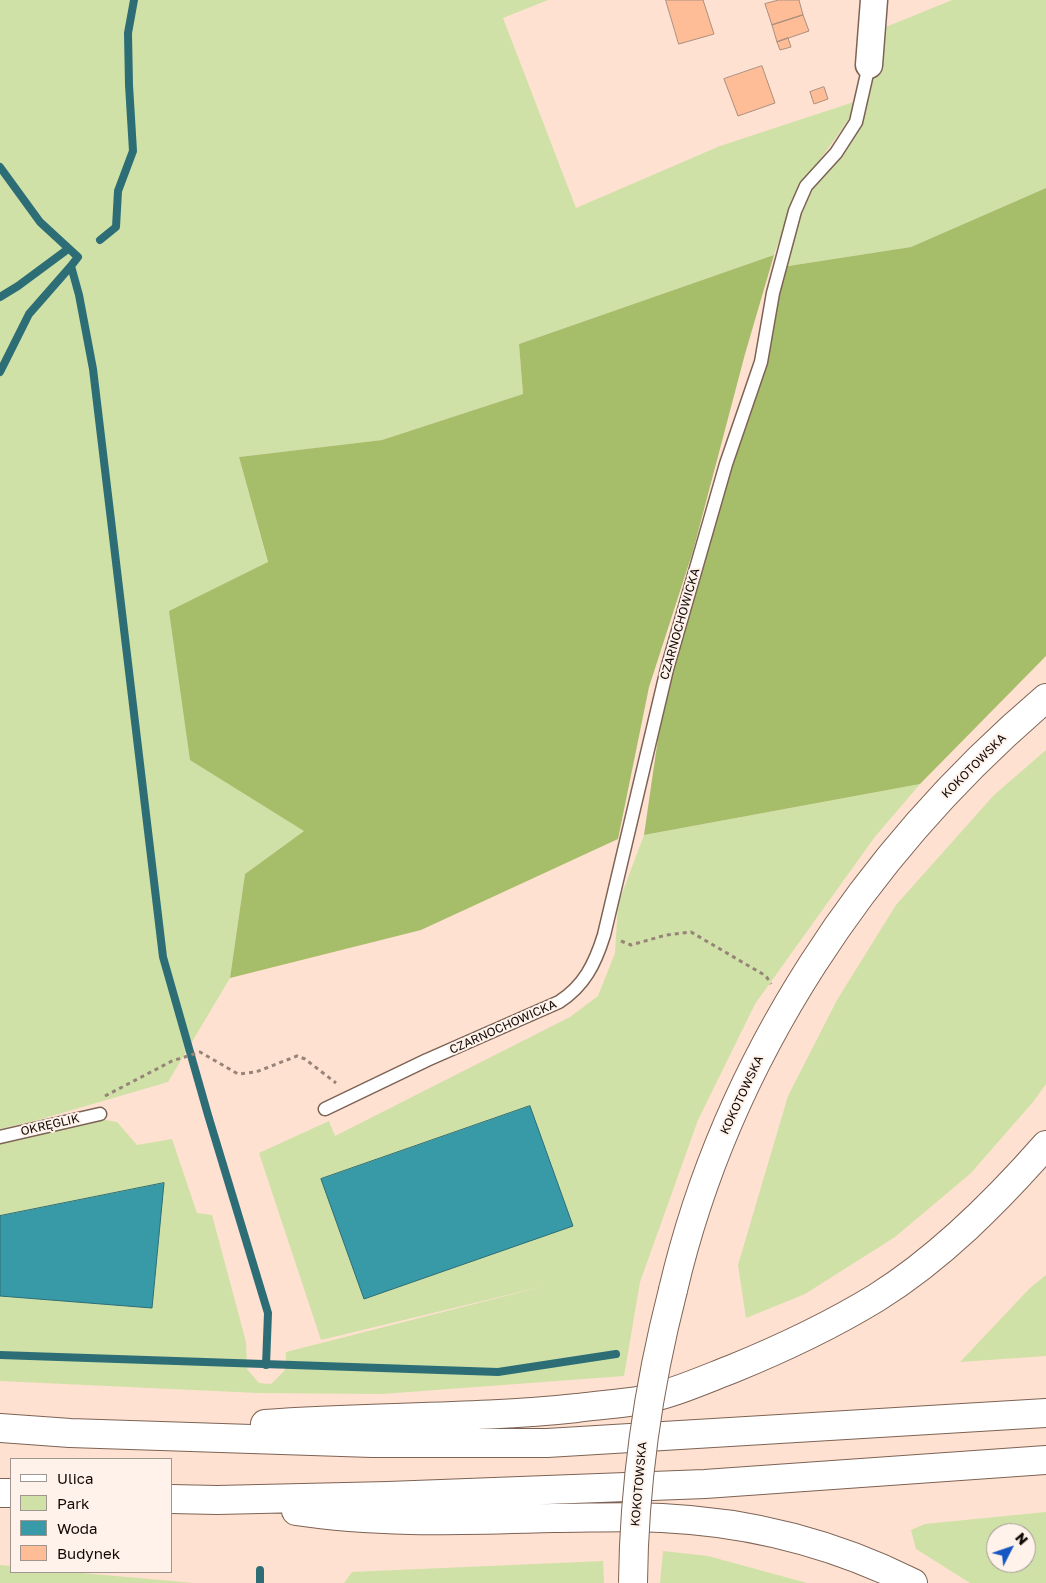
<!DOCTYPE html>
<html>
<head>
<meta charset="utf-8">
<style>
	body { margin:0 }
	#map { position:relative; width:1046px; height:1583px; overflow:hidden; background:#fee1d0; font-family:"Golos Text",sans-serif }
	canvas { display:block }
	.legend { position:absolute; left:10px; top:1458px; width:162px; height:115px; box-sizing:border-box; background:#fef2eb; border:1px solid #a0958f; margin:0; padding:6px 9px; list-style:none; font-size:15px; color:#120905 }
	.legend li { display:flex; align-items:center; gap:10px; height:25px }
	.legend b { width:25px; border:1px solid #a0958f }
	.north { position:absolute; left:986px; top:1523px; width:50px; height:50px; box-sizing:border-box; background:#fef2eb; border:1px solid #a0958f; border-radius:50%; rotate:49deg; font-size:14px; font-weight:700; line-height:20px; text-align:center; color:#120905 }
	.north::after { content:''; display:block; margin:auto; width:18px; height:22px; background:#1556c2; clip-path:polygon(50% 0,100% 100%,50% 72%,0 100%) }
</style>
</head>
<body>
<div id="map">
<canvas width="1046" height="1583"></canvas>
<ul class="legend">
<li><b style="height:6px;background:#fff"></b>Ulica</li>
<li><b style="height:14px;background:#cfe1a7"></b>Park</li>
<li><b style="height:14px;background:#399aa7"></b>Woda</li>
<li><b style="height:14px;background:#febd97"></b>Budynek</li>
</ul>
<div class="north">N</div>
</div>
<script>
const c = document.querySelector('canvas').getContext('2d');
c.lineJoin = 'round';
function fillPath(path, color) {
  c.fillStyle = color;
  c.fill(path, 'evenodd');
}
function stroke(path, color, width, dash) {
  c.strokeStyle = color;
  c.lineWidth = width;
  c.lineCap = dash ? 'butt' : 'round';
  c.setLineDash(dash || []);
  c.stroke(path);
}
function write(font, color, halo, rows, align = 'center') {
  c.font = font + ' "Golos Text",sans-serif';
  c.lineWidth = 4;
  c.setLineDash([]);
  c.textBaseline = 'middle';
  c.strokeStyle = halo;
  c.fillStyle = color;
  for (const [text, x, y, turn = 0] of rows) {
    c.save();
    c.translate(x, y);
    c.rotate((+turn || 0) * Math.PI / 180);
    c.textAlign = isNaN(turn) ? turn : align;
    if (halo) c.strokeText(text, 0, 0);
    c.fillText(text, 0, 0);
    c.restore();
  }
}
const green = new Path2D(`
	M0,0H548L503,18L576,208L720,146L857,101L851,116L796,194L774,255L519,344L523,394L382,440L239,457L268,563L169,611L304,831L245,874L230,978L168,1082L38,1120L0,1129Z
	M952,0H1046V188L911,247L782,267L808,196L866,112L876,31Z
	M1046,750V1084L1033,1102L971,1173L895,1237L805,1294L746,1318L738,1265L788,1096L837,1000L896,905L994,795Z
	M920,784L874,838L755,1004L698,1120L640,1282L624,1376L382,1394L258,1393L0,1381V1144L100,1119L117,1122L137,1145L172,1139L197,1213L212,1215L246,1342L247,1369L259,1383L271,1384L285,1370L286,1352L549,1285L321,1340L259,1153L329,1121L335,1136L570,1017L598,996L615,953L618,904L644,835Z
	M1046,1275V1356L960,1362L1030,1288Z
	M1046,1512V1583H970L916,1549L911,1530L925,1524ZM996,1533H1026V1563H996Z
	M663,1551L708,1556L807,1583H660Z
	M603,1561L604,1583H344L352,1572Z
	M0,1565L11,1566V1572H71L194,1583H0Z`);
const forest = new Path2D(`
	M1046,188V656L920,784L644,835L666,683L782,267L911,247Z
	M774,255L745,354L693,551L649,687L618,839L421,930L230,978L245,874L304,831L190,760L169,611L268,562L239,457L382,440L523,394L519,344Z`);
const water = new Path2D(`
	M530,1106L573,1226L364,1299L321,1179Z
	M164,1183L152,1308L0,1296V1216Z`);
const stream = new Path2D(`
	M0,167L40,222L78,257L71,266L79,295L93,369L163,957L208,1115L268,1313L266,1365
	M100,240L116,227L118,191L133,151L129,85L128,33L134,0
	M0,297L18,286L68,249
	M0,372L29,314L71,266
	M0,1355L498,1372L616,1354
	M260,1570V1583`);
const building = new Path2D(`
	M666,0H703L714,34L679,44Z
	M779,0H799L803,15L772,25L765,4Z
	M803,15L809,31L777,42L772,25Z
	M788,38L791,47L780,50L777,42Z
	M762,66L775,103L738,116L724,79Z
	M824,87L828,99L814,104L810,92Z`);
const path = new Path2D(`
	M621,941L631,945L666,935L691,932L766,976L771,984
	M105,1096L172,1061L200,1052L238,1074L256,1072L297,1056L305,1059L336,1083`);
const lane = new Path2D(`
	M325,1109L427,1060L559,1002C584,986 595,964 604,935L667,669L726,464L761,362L773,293L795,211L806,186L836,153L856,122L869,65
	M0,1137L100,1114`);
const street = new Path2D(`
	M869,65L874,0`);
const secondary = new Path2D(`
	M673,1290C727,1059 866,851 1046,698`);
const highway = new Path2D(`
	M265,1424C369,1416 473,1419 577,1408C597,1405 618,1404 637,1401C670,1395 701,1381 732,1369C781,1349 830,1326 876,1298C940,1258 996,1202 1046,1145
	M0,1428L70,1433L372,1443H547L1046,1413
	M0,1493H11
	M171,1499L217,1500L388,1496L705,1484L1046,1460
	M296,1511C380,1524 467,1520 553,1518C589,1518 626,1516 662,1518C749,1522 835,1544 913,1583`);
const secondaryBridge = new Path2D(`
	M633,1583C634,1483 648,1387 673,1290`);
const streetNames = [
	["CZARNOCHOWICKA",680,624,-74],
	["KOKOTOWSKA",974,766,-45],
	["CZARNOCHOWICKA",503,1027,-24],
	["KOKOTOWSKA",742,1095,-65],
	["OKRĘGLIK",50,1125,-13],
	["KOKOTOWSKA",639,1484,-85]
];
fillPath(green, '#cfe1a7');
fillPath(forest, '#a6bd69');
fillPath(water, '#399aa7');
stroke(water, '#2d6e76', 1);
stroke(stream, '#2d6e76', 8);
fillPath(building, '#febd97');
stroke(building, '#aa8f7f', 1);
stroke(lane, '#7d6355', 15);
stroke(street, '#7d6355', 29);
stroke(secondary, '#7d6355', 30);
stroke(highway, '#7d6355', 30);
stroke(path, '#978378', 3, [4, 4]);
stroke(lane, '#fff', 12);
stroke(street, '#fff', 26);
stroke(secondary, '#fff', 28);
stroke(highway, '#fff', 28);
stroke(secondaryBridge, '#7d6355', 30, []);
stroke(secondaryBridge, '#fff', 28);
write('12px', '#120905', '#fef2eb', streetNames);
</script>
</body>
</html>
